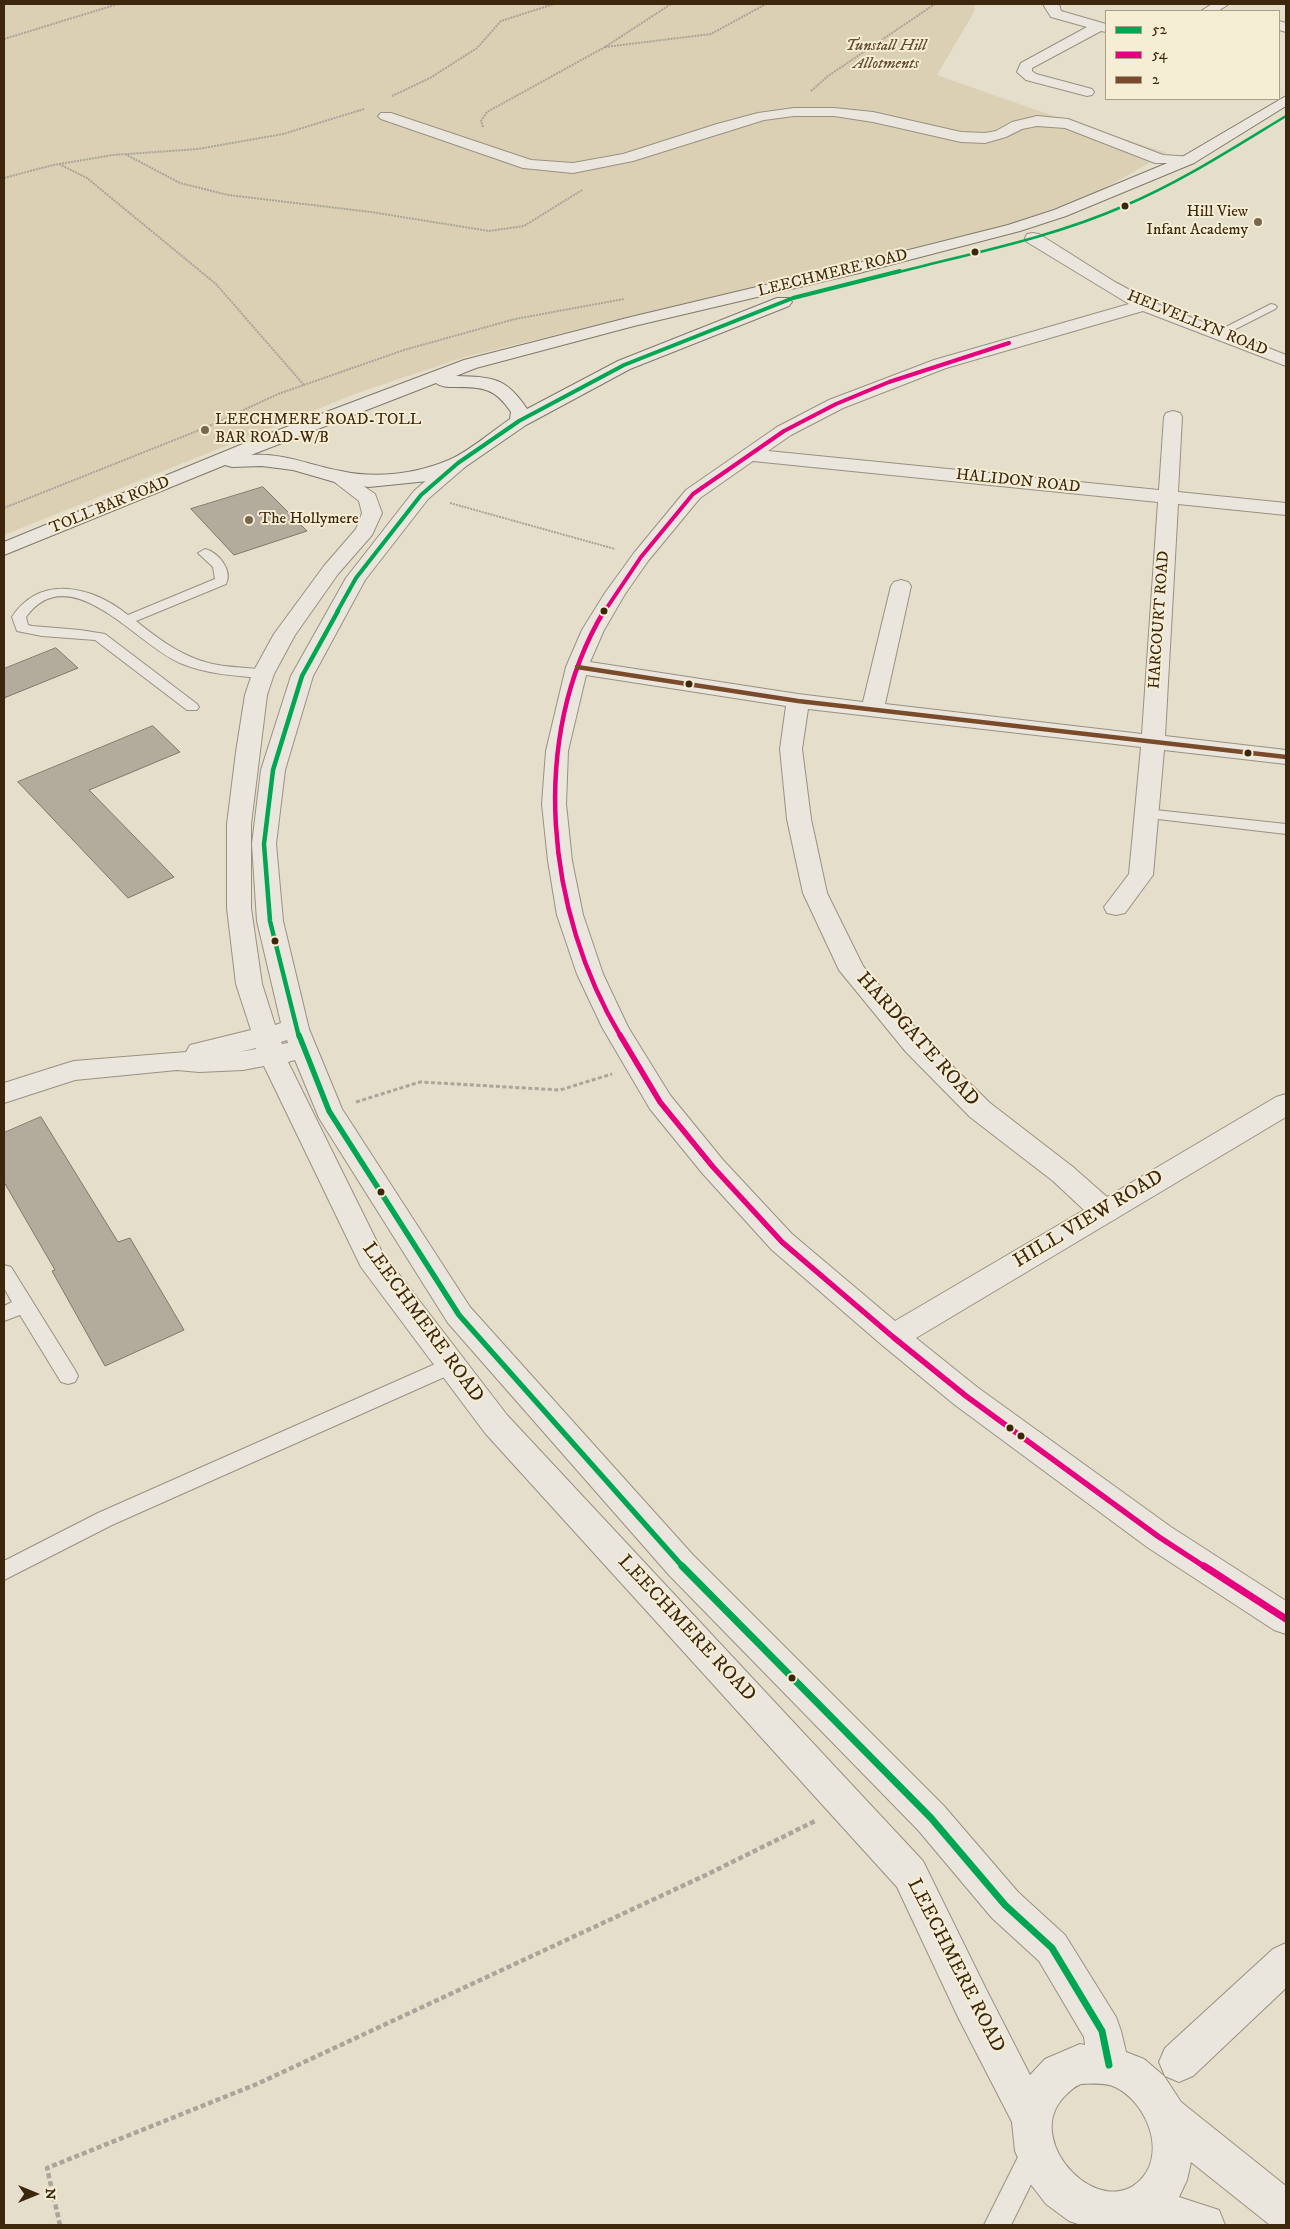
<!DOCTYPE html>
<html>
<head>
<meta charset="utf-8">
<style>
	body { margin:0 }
	#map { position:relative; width:1290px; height:2229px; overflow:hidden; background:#e5deca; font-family:"IM FELL DW Pica",serif }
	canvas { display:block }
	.frame { position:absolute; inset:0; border:5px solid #3c270c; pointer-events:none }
	.legend { position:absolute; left:1105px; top:10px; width:175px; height:90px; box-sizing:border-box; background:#f6edd5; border:1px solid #ac9e85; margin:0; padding:6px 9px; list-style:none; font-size:15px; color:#3c270c }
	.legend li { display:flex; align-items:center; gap:10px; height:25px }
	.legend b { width:25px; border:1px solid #ac9e85 }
	.north { position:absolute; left:10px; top:2169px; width:50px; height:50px; -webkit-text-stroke:4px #f6edd5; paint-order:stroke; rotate:90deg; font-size:14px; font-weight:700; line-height:20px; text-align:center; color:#3c270c }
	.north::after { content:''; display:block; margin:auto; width:18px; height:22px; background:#3c270c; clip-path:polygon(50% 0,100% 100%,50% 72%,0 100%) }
</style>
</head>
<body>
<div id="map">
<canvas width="1290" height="2229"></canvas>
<div class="frame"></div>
<ul class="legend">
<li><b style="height:6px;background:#00a651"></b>52</li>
<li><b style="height:6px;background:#e5007d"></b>54</li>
<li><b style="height:6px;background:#7a4b2a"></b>2</li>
</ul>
<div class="north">N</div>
</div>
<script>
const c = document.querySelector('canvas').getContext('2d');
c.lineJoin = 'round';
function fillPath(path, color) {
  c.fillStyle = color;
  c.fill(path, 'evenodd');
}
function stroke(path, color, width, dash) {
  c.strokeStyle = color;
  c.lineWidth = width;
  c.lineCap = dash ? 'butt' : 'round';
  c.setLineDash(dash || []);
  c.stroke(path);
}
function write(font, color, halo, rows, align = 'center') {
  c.font = font + ' "IM FELL DW Pica",serif';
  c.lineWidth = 4;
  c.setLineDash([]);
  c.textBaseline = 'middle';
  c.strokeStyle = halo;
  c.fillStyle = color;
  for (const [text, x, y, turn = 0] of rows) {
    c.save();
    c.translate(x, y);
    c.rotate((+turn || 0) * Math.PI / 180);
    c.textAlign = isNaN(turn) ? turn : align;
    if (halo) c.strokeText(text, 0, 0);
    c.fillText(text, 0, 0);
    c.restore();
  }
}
const green = new Path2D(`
	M4,4H975L974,12L937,75L1033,109L1167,153L1096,193L1017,222L465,357L360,392L4,535Z`);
const building = new Path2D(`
	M263,487L307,531L234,555L191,509Z
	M56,648L78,668L4,698V669Z
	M153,726L180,752L89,790L174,877L128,898L18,782Z
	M41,1117L118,1242L130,1238L184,1330L105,1366L52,1271L55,1270L4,1182V1133Z`);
const pathFar2 = new Path2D(`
	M4,39L118,4
	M605,47L711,34L766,4
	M811,91L828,76L935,4
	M392,96L430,78L477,48L501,21L554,4
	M483,127L481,121L487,112L605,47L671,4
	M125,154L180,183L228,195L371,212L489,231L524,226L582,190
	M59,164L87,178L216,284L304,385
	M4,178L53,165L113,155L198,149L283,134L364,109
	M450,503L615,549
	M4,508L207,427L278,394L404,350L515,319L624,299`);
const pathFar1 = new Path2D(`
	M356,1102L420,1082L560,1090L612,1074`);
const path = new Path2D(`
	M60,2225L47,2168L257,2084L706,1875L815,1821`);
const service = new Path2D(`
	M1271,304L1275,305L1277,307L1275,309L1222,336L1218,337L1212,334Z
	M205,549C218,552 233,570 226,584L136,621C161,641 185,659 218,665C234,668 252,667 268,671L270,674L268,677L263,678C235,676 206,674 180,663C138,646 70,556 26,617L28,625L32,626L80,630L105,634L197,704L199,707L197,710H187L95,640L42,636L17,631L12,617C41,573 93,587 128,615L215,579L213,567L198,553Z
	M1146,809L1286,824V834L1141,817L1138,814L1141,811Z
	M4,1265L11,1267L75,1370L78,1376L75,1382L68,1384L61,1382L20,1315L4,1321V1306L12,1302L4,1288Z
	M451,1357L458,1359L461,1365L458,1371L112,1525L4,1580V1561L98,1513Z
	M1034,2139L1043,2143L1047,2152L1011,2225H984L1025,2143Z`);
const minor = new Path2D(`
	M1045,4H1059L1061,11L1106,24V32L1101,31L1032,68V71L1036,74L1092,89L1094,92L1092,95L1087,96L1026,80L1017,72L1021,63L1087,27L1051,17L1044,6Z
	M1212,4H1229L1218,11H1201Z
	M1279,21L1286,23V32L1279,30Z
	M794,108H834L873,112L961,132L985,133L996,131L1012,122L1037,116L1068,119L1163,155L1194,157L1196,160L1194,163H1155L1065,128L1037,126L1022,129L1006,137L985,143L961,142L873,122L834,116H794L764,120L633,161L573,173L523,168L381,119L378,116L381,113H391L531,160L573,163L623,154L717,124L758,113Z
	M1033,233L1039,234L1115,282L1150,301L1286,355V366L1143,311L946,368L843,408L791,435L768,451L1159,490L1164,417L1166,413L1173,411L1180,413L1182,417L1178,492L1286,503V515L1178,504L1165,736L1286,750V764L1164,750L1153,875L1125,913L1116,915L1107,913L1104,907L1129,874L1141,747L808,709L802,749L811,819L827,893L863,966L924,1038L990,1103L1073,1167L1107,1197L1276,1097L1286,1094V1117L916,1338L977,1387L1171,1527L1286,1601V1634L1274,1630L1147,1547L955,1405L882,1345L772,1250L703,1174L650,1109L602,1027L577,974L557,915L548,861L542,804L546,751L566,667L582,630L605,593L634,553L686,490L777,427L829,400L934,360L1129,304L1027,242L1025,238L1027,234ZM753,461L1158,502L1142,734L885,704L911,586L908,582L901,580L894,582L891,586L863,702L798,694L590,662L604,630L625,594L648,561L700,498ZM586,675L786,706L780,749L787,819L803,893L839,970L906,1052L970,1117L1053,1181L1084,1210L895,1321L792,1234L723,1160L670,1095L628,1027L603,974L583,915L572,861L566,804L568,751Z
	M1286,1943V1988L1193,2076L1179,2082L1165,2076L1159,2062L1165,2048L1273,1949Z`);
const tertiary = new Path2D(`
	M458,457L465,459L468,463L465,467L428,499L365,580L313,676L285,770L276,844L283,921L309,1029L342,1109L470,1307L693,1555L944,1806L1018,1892L1065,1935L1116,2017L1121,2031L1126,2052L1144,2059L1164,2076L1181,2102L1286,2186V2225H1270L1191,2162L1187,2180L1179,2197L1219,2210L1225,2225H1081L1069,2221L1046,2204L1029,2182L1015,2151L1012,2122L958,2017L897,1887L485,1433L361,1267L264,1066L243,1070L199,1072L177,1070L75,1080L4,1103V1083L64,1064L74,1061L186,1052L190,1045L251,1030L236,984L227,908V824L236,752L245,695L252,674L274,634L324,566L356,529L362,513L359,501L328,477L331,473L338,471L345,473L375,494L382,513L372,535L338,574L295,635L274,674L267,695L251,824V908L262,984L275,1025L281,1023L257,921L252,844L261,770L291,676L346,578L414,491L451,459ZM287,1040L288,1043L282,1044L281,1042ZM256,1048V1049L239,1052ZM295,1060L319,1118L448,1323L669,1575L918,1830L992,1918L1039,1961L1084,2037L1085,2045L1080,2044L1045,2059L1030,2075L986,1989L923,1861L507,1415L382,1252L288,1062ZM1081,2084C1091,2084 1105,2082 1115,2087C1145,2101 1166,2149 1143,2177C1103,2225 1022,2143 1063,2098C1069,2092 1073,2087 1081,2084Z`);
const secondary = new Path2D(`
	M1286,96V106L1194,163L1066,216L1020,231L859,273L634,326L476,368L456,376C492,377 506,377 527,409L618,361L777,298H789L792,302L789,306L630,369L526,425L465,467L428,481L369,487L338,483L293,470L262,466L232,467L225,465L4,555V542L255,439L464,360L631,317L857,263L1008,225L1054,210L1182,157ZM436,383C441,387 448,387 455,387C483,387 495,388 511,412L510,419C491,432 471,450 449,460C416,474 376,479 341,471C308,465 286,453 251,455Z`);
const bus1Far4 = new Path2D(`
	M895,273C972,253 1051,238 1124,206C1181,182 1233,148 1286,116`);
const bus1Far3 = new Path2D(`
	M337,612L356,578L421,495L458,463L519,421L624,365L793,298L900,271`);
const bus1Far2 = new Path2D(`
	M299,1037L270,921L264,844L273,770L302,676L338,611`);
const bus1Far1 = new Path2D(`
	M299,1035L329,1111L459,1315L683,1567`);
const bus1 = new Path2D(`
	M682,1566L931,1818L1005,1905L1052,1948L1102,2031L1109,2065`);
const bus2Far3 = new Path2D(`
	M604,612L641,557L693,494L784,431L836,404L889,382L1009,343`);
const bus2Far2 = new Path2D(`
	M604,611C528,738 546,912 621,1037`);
const bus2Far1 = new Path2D(`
	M620,1035L660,1102L713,1167L782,1242L893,1337L966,1396L1159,1537L1205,1567`);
const bus2 = new Path2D(`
	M1204,1566L1286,1619`);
const bus3 = new Path2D(`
	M577,667L798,701L1286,757`);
const markers = [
	[1125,206,4.5,"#3c270c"],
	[1258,222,5,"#77674e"],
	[975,252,4.5,"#3c270c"],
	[205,430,5,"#77674e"],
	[249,520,5,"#77674e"],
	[604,611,4.5,"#3c270c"],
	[689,684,4.5,"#3c270c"],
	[1248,753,4.5,"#3c270c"],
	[275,941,4.5,"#3c270c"],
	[381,1192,4.5,"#3c270c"],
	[1010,1428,4.5,"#3c270c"],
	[1021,1436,4.5,"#3c270c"],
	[792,1678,4.5,"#3c270c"]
];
const farParknames = [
	["Tunstall Hill",886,47],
	["Allotments",886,65]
];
const farPoinames = [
	["Hill View",1248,213,"right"],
	["Infant Academy",1248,231,"right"],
	["LEECHMERE ROAD-TOLL",215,421],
	["BAR ROAD-W/B",215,439],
	["The Hollymere",259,520]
];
const farStreetnames = [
	["LEECHMERE ROAD",833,274,-14],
	["HELVELLYN ROAD",1197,324,22],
	["HALIDON ROAD",1018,482,6],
	["TOLL BAR ROAD",110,506,-22],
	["HARCOURT ROAD",1160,620,-86]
];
const streetNames = [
	["HARDGATE ROAD",917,1040,48],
	["HILL VIEW ROAD",1089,1220,-31],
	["LEECHMERE ROAD",422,1323,54],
	["LEECHMERE ROAD",686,1629,47],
	["LEECHMERE ROAD",955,1966,63]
];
fillPath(green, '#dbd0b3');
fillPath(building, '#b3ac9d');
stroke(building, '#7f786a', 1);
stroke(service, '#989182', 2);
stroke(minor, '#989182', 2);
stroke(tertiary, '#989182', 2);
stroke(secondary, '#7f786a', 2);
stroke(pathFar2, '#aaa49a', 2, [2, 1]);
stroke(pathFar1, '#aaa49a', 3, [4, 2.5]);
stroke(path, '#aaa49a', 4.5, [5, 3]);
fillPath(service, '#eae6dd');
fillPath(minor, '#eae6dd');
fillPath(tertiary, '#eae6dd');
fillPath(secondary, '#eae6dd');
stroke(bus1Far4, '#00a651', 2.5);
stroke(bus1Far3, '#00a651', 4);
stroke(bus1Far2, '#00a651', 4.5);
stroke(bus1Far1, '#00a651', 5.5);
stroke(bus1, '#00a651', 7);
stroke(bus2Far3, '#e5007d', 4);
stroke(bus2Far2, '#e5007d', 4.5);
stroke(bus2Far1, '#e5007d', 5.5);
stroke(bus2, '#e5007d', 7);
stroke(bus3, '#7a4b2a', 4.5);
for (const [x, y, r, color] of markers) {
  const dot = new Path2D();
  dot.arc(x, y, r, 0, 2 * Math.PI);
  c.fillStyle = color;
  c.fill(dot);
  stroke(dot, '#f6edd5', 2);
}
write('italic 16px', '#624e31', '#f6edd5', farParknames);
write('16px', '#3c270c', '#f6edd5', farPoinames, 'left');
write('16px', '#3c270c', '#f6edd5', farStreetnames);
write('20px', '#3c270c', '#f6edd5', streetNames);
</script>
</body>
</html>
